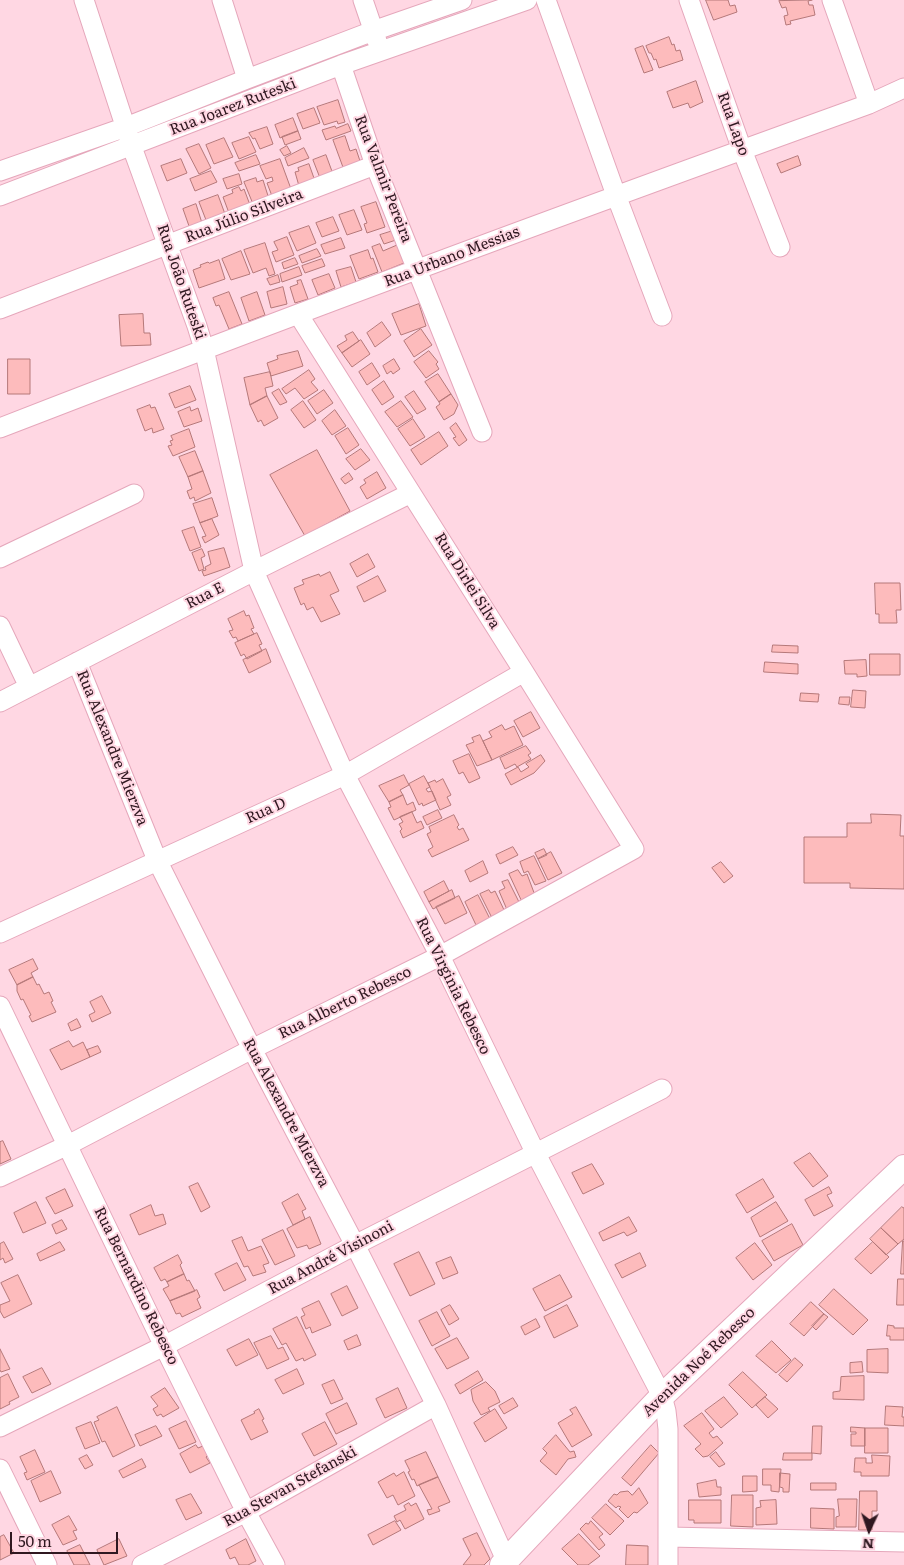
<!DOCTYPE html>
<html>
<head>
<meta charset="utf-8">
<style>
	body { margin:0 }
	#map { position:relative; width:904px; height:1565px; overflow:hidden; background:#ffd7e3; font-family:Literata,serif }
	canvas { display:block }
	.north { position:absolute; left:844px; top:1505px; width:50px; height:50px; -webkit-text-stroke:4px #ffd7e3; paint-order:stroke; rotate:183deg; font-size:14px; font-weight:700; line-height:20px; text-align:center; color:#2f1820 }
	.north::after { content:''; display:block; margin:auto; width:18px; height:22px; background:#2f1820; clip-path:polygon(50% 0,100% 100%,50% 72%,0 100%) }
	.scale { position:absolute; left:10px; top:1532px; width:108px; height:22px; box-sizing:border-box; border:2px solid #2f1820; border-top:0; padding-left:6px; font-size:15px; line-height:18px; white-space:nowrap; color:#2f1820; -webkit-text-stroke:4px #ffd7e3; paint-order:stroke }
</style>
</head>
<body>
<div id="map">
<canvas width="904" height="1565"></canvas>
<div class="north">N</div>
<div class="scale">50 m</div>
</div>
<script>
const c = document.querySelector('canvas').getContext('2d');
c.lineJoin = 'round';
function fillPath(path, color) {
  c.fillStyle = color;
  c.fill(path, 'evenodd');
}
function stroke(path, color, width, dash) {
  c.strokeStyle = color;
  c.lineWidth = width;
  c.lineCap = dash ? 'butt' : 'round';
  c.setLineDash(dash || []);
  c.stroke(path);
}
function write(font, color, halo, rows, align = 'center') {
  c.font = font + ' Literata,serif';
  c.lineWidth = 4;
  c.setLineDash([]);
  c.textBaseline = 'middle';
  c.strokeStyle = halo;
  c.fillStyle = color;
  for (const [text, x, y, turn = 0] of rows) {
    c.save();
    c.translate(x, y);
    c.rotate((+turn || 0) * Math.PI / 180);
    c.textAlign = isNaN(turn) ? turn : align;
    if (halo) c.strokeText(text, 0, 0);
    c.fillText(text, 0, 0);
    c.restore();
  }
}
const building = new Path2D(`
	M706,0H728L730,6L735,5L737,12L714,20Z
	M812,0L808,1L809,5H813L815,15L790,21L791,24L786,25L784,16L788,15L786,7L782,8L779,1Z
	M669,37L672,45L674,44L676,51L680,50L683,60L659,68L656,59L654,60L651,53H649L646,46Z
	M643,46L653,70L644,73L635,49Z
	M696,81L703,102L690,108L688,103L673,108L667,92Z
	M338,100L345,122L338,124L337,121L324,125L317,107Z
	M314,108L320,123L303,129L297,114Z
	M293,118L298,131L280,138L275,125Z
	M348,124L351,131L326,140L322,130L335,126L336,128Z
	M267,127L273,144L260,149L255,138L253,139L249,133Z
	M298,131L301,139L285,145L282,137Z
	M345,136L350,151L356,149L361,164L344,170L333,140Z
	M249,137L256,152L239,159L232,143Z
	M224,138L233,157L214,164L206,145Z
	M199,144L211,168L199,174L186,149Z
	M287,146L291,153L284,156L280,150Z
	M304,148L309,158L288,166L285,158Z
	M256,155L260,164L239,171L235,163Z
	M326,155L333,174L320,178L313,160Z
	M798,156L801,165L781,173L777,164Z
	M181,159L187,173L167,181L161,166Z
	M280,159L291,189L272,196L267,183L273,181L272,177L266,179L260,166Z
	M309,164L315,181L299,186L295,172L299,171L298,168Z
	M211,171L217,182L195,191L190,179Z
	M239,174L242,184L227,189L223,179Z
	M256,178L257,182L263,180L269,199L253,204L244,182Z
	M239,187L241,191L244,189L250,205L229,213L223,197L233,193L232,190Z
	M218,195L225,214L206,220L199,202Z
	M376,202L385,227L367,233L364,224L367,223L361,207Z
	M196,204L202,223L189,226L183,209Z
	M354,210L362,230L347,235L339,215Z
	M333,217L339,231L322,237L316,223Z
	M309,226L316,243L297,251L289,233Z
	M396,230L399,239L384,244L380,235Z
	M287,237L294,255L276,262L272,252L278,250L274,242Z
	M341,238L345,248L325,254L321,245Z
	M265,243L275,274L269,276L266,268L253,273L244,250Z
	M380,244L383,251L397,245L404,263L382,272L372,247Z
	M317,249L321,256L302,263L299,256Z
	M368,250L371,259L373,258L378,272L359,279L350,256Z
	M241,251L250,274L231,280L222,259Z
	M295,258L298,264L284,269L282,263Z
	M322,259L325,266L305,273L302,266Z
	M219,260L225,279L199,288L193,270L201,267L200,265L208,262L209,263Z
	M299,267L302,275L282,282L280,274Z
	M351,267L356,282L341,287L336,271Z
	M329,274L335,288L318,295L312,280Z
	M278,275L280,282L270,285L267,279Z
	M301,280L308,299L295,303L290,287L298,284L297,281Z
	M283,287L287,304L271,308L267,292Z
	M229,292L242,324L229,329L219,305L216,306L213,298Z
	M257,292L265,315L249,321L241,298Z
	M419,304L426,326L401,335L392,314Z
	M143,314L144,333H150L151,345L121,346L119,315Z
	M382,322L391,335L375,347L367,333Z
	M421,329L432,345L414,357L404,341Z
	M353,332L359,341L342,353L337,346L347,340L345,336Z
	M361,340L370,354L352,367L342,353Z
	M298,351L303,366L271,376L267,363L278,359L277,356Z
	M429,351L438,362L436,364L439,369L426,378L414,362Z
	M8,359H30V394H8Z
	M394,359L400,369L393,374L391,371L387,374L383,366Z
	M372,363L380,376L367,385L359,372Z
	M309,370L315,379L311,382L318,390L304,399L295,388L286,394L282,389Z
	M270,372L273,386L265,388L267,396L250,405L244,378Z
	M438,374L451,394L439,402L425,382Z
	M384,381L394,397L382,405L372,390Z
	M190,386L196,400L175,408L169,394Z
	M279,389L287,402L280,405L272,393Z
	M324,390L333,403L317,414L308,401Z
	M414,391L426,409L417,414L405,397Z
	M451,394L458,405L454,414L444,420L436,407L440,404L439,402Z
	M267,396L278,418L264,426L261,420L258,422L250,405Z
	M303,401L316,420L304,428L291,410Z
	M401,401L413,417L397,427L385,412Z
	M150,405L151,408L155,407L164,429L153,433L152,428L145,431L137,410Z
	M190,407L191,411L198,408L202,421L184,427L178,412Z
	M335,410L346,426L332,435L322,421Z
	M413,419L425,437L410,446L398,429Z
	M456,423L467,440L459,446L453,438L456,437L450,428Z
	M348,428L359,445L346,454L335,436Z
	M189,429L195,447L173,456L168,446L172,445L170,441L173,440L171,436Z
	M439,432L448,446L421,465L411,450Z
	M361,449L370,460L355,470L346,459Z
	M317,450L350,511L305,536L270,475Z
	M195,451L203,471L188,477L179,457Z
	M203,471L211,493L195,501L194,497L190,499L187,491L192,489L188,477Z
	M377,472L386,488L367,499L360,487L366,483L364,480Z
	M349,473L353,479L345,484L341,479Z
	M212,498L218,516L200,523L193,504Z
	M212,519L219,535L205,543L202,537L206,536L200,523Z
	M194,527L201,547L190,551L182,531Z
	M224,548L230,567L204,576L202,571L206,570L205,567L211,564L208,552Z
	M202,549L205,556L201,558L204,569L199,571L192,553Z
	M368,554L375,567L357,577L350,564Z
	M330,572L339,591L330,595L340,614L321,622L313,607L307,610L304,603L301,605L294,588L304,584L302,580L319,574L320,576Z
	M378,576L386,591L364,602L357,587Z
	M875,583H900L901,610H896L897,623H879V614H876Z
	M244,611L246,616L249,615L254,628L251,629L254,634L238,641L236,637L233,638L229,631L233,630L228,619Z
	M257,633L262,644L259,645L262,651L247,659L244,654L241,656L235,643Z
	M773,645L798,646V653L772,652Z
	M266,649L271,662L249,673L243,660Z
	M870,654H900V675H870Z
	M866,660L867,676L857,677V674H845L844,661Z
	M765,662L798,664V674L764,672Z
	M853,690L866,691L865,708L851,707Z
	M801,693L819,694L818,702L800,701Z
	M840,697H850L849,705L839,704Z
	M531,712L540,728L523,737L514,721Z
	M502,725L505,730L514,726L523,745L492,760L483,741L492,737L489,732Z
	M480,735L492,760L477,766L466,745L474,742L472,738Z
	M526,746L531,753L528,755L531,759L517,767L515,764L505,769L500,758Z
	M469,754L480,778L469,783L463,772L459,774L453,761Z
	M541,755L545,761L534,773L511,785L505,774L518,767L521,772L529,767L526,764Z
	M404,775L409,785L400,790L403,795L389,802L379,786Z
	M424,776L430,787L426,789L428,792L432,791L436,800L423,806L422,803L419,805L409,784Z
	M443,779L451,795L447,797L451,805L440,810L428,783L435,780L436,782Z
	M403,795L407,805L413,802L416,810L394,820L388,808L391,807L389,802Z
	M438,810L442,818L427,825L423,817Z
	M412,812L417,823L421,821L424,828L403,838L400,831L402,829L399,824L403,822L400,817Z
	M871,814L901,815L900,836H904V889L850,888V883H804V837H847V823H871Z
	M454,815L459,825L457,827L459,830L463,828L469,840L432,857L428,850L433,847L427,834L431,832L429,827Z
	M513,847L518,855L500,864L496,855Z
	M544,849L547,855L538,859L535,853Z
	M551,852L562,873L548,880L538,859Z
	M534,856L546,881L535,885L528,871L524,873L520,862Z
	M483,861L488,873L470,882L465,871Z
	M721,862L733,876L724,883L712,868Z
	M518,870L522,876L527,874L536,898L523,904L509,874Z
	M508,880L520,904L508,912L499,891L505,888L502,882Z
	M444,881L449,891L429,902L424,892Z
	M452,890L455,898L433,909L429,902Z
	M489,890L491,893L495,891L505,912L492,918L480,894Z
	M478,895L490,919L476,925L465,902Z
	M459,896L467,913L445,924L436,907Z
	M33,959L38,969L31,973L33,977L17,985L9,970Z
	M33,977L37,985L39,984L44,994L49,992L53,1001L51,1002L56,1012L32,1022L29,1016L31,1015L23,999L21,1000L17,991V985Z
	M102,996L111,1013L92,1022L89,1015L95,1012L90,1002Z
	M77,1019L81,1027L71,1031L68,1024Z
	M69,1041L73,1047L83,1042L90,1057L61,1070L50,1050Z
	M98,1046L101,1052L90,1057L87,1050Z
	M3,1141L11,1159L0,1164V1142Z
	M810,1153L828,1176L813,1187L794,1163Z
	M592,1164L604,1184L583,1194L572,1173Z
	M763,1179L774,1197L747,1213L736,1195Z
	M198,1183L210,1207L201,1212L189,1187Z
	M829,1187L832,1193L827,1195L833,1206L814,1216L805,1200Z
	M65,1189L73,1206L55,1214L46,1198Z
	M298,1194L306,1209L302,1211L305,1219L293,1225L282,1203Z
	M36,1202L46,1223L23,1233L14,1213Z
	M776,1202L788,1221L760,1237L751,1218Z
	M151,1205L155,1216L163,1214L166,1224L139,1235L130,1215Z
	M902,1207L904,1208V1239L898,1244L881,1228Z
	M310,1217L321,1244L309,1249L307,1245L297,1248L287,1229Z
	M629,1217L637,1231L627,1236L624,1232L603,1241L599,1233Z
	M62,1220L67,1229L56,1234L52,1225Z
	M792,1224L803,1245L774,1261L762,1241Z
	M881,1228L898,1244L886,1255L870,1239Z
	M283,1230L295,1256L275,1265L262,1240Z
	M242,1237L248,1251L261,1246L269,1263L263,1265L266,1272L253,1276L248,1266L244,1267L232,1241Z
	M903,1241H904V1274H901Z
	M4,1242L13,1259L5,1263L3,1258L0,1260V1244Z
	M60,1242L65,1250L40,1261L37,1254Z
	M873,1242L889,1257L871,1274L855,1259Z
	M755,1243L772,1265L753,1280L736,1258Z
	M419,1252L435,1284L410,1296L394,1264Z
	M640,1253L646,1266L622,1278L615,1265Z
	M178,1255L182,1263L180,1265L184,1274L167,1282L165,1279L161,1281L154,1268Z
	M451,1257L458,1273L443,1279L436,1263Z
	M237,1263L246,1280L224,1291L215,1274Z
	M184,1274L187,1281L189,1280L195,1291L170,1301L163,1289L169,1286L167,1282Z
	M18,1275L32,1304L4,1318L0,1311V1305L10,1301L1,1283Z
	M560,1275L572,1297L545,1311L533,1289Z
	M898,1279H904V1305H897Z
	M347,1286L358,1308L342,1316L331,1294Z
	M834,1289L868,1320L853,1335L819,1305Z
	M197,1290L200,1297L197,1299L201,1308L182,1317L180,1313L176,1314L170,1301Z
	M319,1301L331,1325L312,1333L310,1327L306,1329L301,1317L305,1315L302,1309Z
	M811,1302L824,1314L804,1336L790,1324Z
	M450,1305L459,1319L449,1325L441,1310Z
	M567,1305L578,1326L554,1338L544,1317Z
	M437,1312L450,1336L432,1346L419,1321Z
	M824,1314L828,1317L816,1330L812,1326Z
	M297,1317L316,1355L304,1361L303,1358L296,1361L286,1343L282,1345L273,1329Z
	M536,1319L540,1327L525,1335L521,1327Z
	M888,1325L894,1326V1328H904V1340H890V1336H887Z
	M357,1335L361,1345L348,1350L344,1341Z
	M271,1336L278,1349L283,1347L289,1359L267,1369L254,1343Z
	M457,1338L469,1358L447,1369L435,1349Z
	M249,1339L258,1355L236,1366L227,1350Z
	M772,1341L791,1360L776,1373L756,1356Z
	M0,1349L10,1369L1,1372L0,1370Z
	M888,1349V1373L867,1372V1350Z
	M795,1358L803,1365L787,1382L779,1375Z
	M862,1362L863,1372L850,1373V1363Z
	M42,1368L51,1384L32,1393L23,1377Z
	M297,1369L304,1384L283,1394L275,1380Z
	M478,1371L483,1380L460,1394L455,1385Z
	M743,1372L767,1395L752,1408L729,1385Z
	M8,1374L19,1397L9,1402L10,1404L0,1409V1378Z
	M864,1376V1400L833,1399V1392L840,1391L841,1377Z
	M334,1380L343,1399L331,1404L322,1385Z
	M486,1382L495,1391L500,1402L488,1408L490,1411L481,1415L473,1401L471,1390Z
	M165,1388L179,1408L163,1417L161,1414L157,1416L153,1409L158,1406L151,1397Z
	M398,1388L407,1408L385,1418L376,1399Z
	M724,1397L738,1414L721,1428L705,1411Z
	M765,1397L778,1409L768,1418L756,1405Z
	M513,1398L518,1406L504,1414L499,1406Z
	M347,1403L357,1424L336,1434L326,1414Z
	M886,1406L903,1407L902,1417H904V1426L885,1425Z
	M117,1407L135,1446L113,1457L105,1441L102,1442L94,1422L99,1420L97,1417Z
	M576,1407L592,1435L572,1447L558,1423L573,1414L570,1410Z
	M259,1409L264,1419L262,1420L268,1432L251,1440L241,1420L255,1413L254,1412Z
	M495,1409L507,1428L485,1442L474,1423Z
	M702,1413L714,1429L709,1433L713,1438L717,1436L723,1443L708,1456L703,1457L695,1449L701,1444L684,1426Z
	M186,1421L196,1442L179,1449L169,1429Z
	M91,1422L100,1443L85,1449L76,1428Z
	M325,1422L337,1444L314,1456L302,1434Z
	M156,1426L162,1436L140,1446L135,1435Z
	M813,1426H822L821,1454L812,1453Z
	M851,1427L865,1428V1446H851V1434H856V1432H851Z
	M865,1428H888V1453H865Z
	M556,1435L570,1452L574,1451L576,1457L568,1459L556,1475L540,1461L547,1453L543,1449Z
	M196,1445L198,1448L203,1446L208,1455L206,1457L210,1463L190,1473L180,1454Z
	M651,1445L659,1453L631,1486L622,1478Z
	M35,1450L45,1472L27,1480L24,1473L27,1472L20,1457Z
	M426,1452L438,1477L417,1486L414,1479L412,1480L408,1472L410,1471L405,1461Z
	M716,1452L725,1464L719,1467L710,1457Z
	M784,1453H812V1460H783Z
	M87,1455L93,1465L85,1469L79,1459Z
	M872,1455L890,1456L889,1476H861V1472H854L855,1458H866V1463H872Z
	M142,1459L146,1467L123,1478L119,1471Z
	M763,1469H781L779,1492L771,1491V1485H763Z
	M51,1471L61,1493L40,1502L31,1481Z
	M404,1472L415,1496L398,1505L393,1495L387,1498L378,1482L394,1473L396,1476Z
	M780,1473L790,1474L789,1492H783V1488L780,1487Z
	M743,1476H757V1491L743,1492Z
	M438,1477L450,1502L438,1507L440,1511L429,1515L427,1510L432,1509L419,1485Z
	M716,1480L717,1487H721V1495L699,1497L697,1484Z
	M811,1483H836V1490H811Z
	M639,1488L648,1503L637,1513L634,1512L628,1518L619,1509L621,1507L618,1506L616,1508L608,1501L614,1494L617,1495L620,1492L628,1491L632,1495Z
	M860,1491H877V1511H872V1530H859Z
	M191,1494L202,1513L186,1520L176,1500Z
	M732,1495H753V1527L731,1526Z
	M838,1499H857L856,1527H836V1517L839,1516Z
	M689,1500H721V1523H694V1520H689Z
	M776,1500L777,1524L756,1525V1508L761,1507L760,1501Z
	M409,1503L411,1506L416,1503L424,1519L405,1529L400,1520L397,1522L394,1516L406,1510L404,1506Z
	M606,1504L624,1521L610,1535L592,1518Z
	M811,1508L834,1509V1529L811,1528Z
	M69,1516L77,1530L73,1531L77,1539L63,1545L52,1525Z
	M395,1521L401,1530L373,1545L368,1535Z
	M591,1521L603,1534L599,1537L605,1545L599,1550L580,1529L586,1523L588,1524Z
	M477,1533L490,1559L484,1565H463L471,1555L463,1539Z
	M579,1534L600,1556L588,1565H578L562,1549Z
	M4,1535L14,1553L0,1560V1537Z
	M119,1539L127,1556L104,1565L97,1550Z
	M246,1539L256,1561L248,1565H239L235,1557L230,1559L226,1550Z
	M80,1545L90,1565H74L67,1551Z
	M627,1545L648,1546V1565H626Z`);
const minor = new Path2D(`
	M84,0L132,147L197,326L204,349L254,571L345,775L440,956L536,1154L662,1396L666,1411L668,1429V1565
	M222,0L247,79
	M363,0L377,41
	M546,0L616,195L662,316
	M689,0L742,150L780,247
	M832,0L869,104
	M341,65L375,165L482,432
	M0,171L126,127L247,79L373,31L462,0
	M0,196L341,65L527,0
	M0,309L375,165
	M0,428C288,316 578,209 869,104L904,88
	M0,558L134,494
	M0,626L29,687
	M77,662L157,860L252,1049L355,1245L436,1405L506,1560
	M0,702L254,571L411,493
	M0,933L345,775L524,672
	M0,1006L164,1346L246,1512L275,1565
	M0,1177L68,1145L252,1049L440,956L634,849L524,672L298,314
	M0,1427L164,1346L355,1245L662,1089
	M0,1469L47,1565
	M668,1537L904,1542
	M142,1565L246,1512L436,1405`);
const major = new Path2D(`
	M502,1565L662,1396L904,1167`);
const streetNames = [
	["Rua Joarez Ruteski",233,107,-21],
	["Rua Lapo",733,124,70],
	["Rua Valmir Pereira",383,179,69],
	["Rua Júlio Silveira",244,216,-21],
	["Rua Urbano Messias",452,257,-21],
	["Rua João Ruteski",181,282,71],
	["Rua Dirlei Silva",467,581,58],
	["Rua E",205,596,-27],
	["Rua Alexandre Mierzva",112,748,68],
	["Rua D",266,811,-24],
	["Rua Virginia Rebesco",453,986,64],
	["Rua Alberto Rebesco",345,1003,-26],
	["Rua Alexandre Mierzva",286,1113,62],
	["Rua André Visinoni",331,1258,-28],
	["Rua Bernardino Rebesco",136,1286,64],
	["Avenida Noé Rebesco",699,1362,-44],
	["Rua Stevan Stefanski",290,1487,-29]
];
fillPath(building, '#fdbbbc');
stroke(building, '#b57879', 1);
stroke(minor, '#e5a7bb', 21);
stroke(major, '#e5a7bb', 26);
stroke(minor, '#fff', 19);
stroke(major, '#fff', 24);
write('15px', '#2f1820', '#ffd7e3', streetNames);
</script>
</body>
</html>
